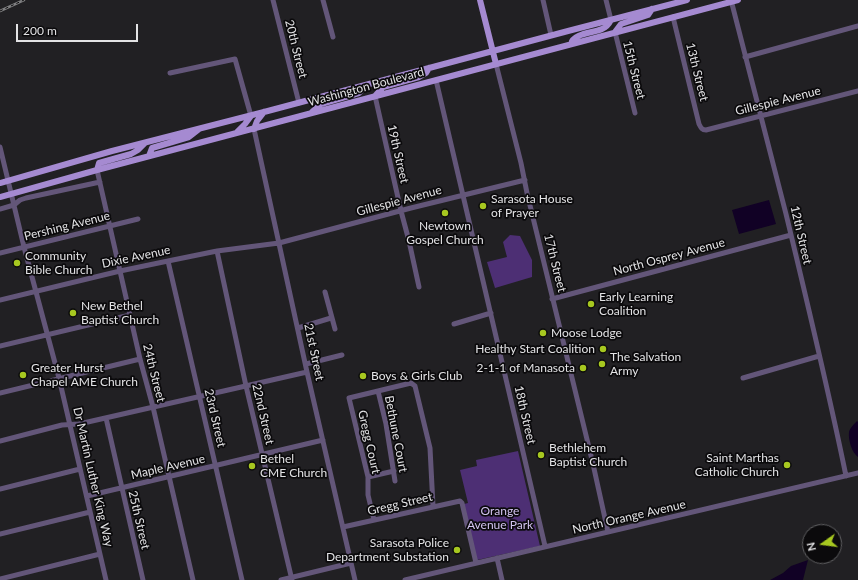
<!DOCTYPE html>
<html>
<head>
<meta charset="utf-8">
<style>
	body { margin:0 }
	#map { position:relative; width:858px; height:580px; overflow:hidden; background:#212023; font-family:Lato,sans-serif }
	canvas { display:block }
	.north { position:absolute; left:802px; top:524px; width:40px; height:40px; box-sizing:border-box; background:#0b0a0c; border:1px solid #616163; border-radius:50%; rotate:256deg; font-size:11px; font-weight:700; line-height:16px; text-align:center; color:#e3e3e5 }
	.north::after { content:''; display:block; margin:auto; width:14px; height:18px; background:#a7c820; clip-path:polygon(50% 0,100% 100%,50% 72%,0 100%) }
	.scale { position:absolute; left:16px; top:24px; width:122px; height:18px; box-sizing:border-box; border:2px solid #e3e3e5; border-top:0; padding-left:5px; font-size:12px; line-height:14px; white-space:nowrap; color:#e3e3e5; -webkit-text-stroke:3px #0b0a0c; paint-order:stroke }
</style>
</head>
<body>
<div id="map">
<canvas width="858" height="580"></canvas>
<div class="north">N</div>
<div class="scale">200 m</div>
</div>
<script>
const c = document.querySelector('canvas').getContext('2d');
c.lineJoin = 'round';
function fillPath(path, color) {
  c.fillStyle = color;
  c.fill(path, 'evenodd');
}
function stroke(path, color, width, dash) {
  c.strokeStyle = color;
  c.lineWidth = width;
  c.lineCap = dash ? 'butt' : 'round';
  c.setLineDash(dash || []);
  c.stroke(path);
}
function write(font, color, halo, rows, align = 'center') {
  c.font = font + ' Lato,sans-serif';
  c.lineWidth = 3.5;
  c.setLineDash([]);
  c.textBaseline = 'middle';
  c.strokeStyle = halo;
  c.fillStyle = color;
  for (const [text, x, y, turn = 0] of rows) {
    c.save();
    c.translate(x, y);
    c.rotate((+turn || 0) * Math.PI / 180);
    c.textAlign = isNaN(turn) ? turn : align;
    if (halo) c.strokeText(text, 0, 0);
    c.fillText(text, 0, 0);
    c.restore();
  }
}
const green = new Path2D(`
	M510,235L520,236L532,260V277L495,288L487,262L507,257L503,242Z
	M518,451L540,546L477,560L464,504L468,503L460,470L477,466L476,460Z`);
const water = new Path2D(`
	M769,200L776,224L739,234L732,210Z
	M857,421L858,422V457C852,453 848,440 849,432C850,428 854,424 857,421Z
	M808,560L803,580H770L783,573L791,566Z`);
const minor = new Path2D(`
	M273,0L299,103
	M323,0L333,37
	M543,0L551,35
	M606,0L611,20
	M731,0C749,71 768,142 786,214C807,301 828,388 846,476
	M673,17L699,124C701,128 702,130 706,130L858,91
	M615,32L635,113
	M745,57L858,26
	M496,64L521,163L527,193L593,464L608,532
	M170,73L235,59L251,116
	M436,80L545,546
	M375,96L401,211L409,241L419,287
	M254,129L307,372L355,580
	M0,147L24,247L59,378L106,580
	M97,170L140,359L153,407L193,580
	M0,209L14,205L20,200L26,198L100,182
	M217,251L246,386L292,580
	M0,253L138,219
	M168,261L242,580
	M325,292L335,329
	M552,299L791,235
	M0,300L120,271L168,261L217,251L279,243L411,208L525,180
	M454,324L491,313
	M298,328L331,318
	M0,346L130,315
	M306,364L342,355
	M743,378L819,356
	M378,391L386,424L395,481
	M0,393L140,359
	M106,418L143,580
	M0,441L62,425L79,424L307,372
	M368,477L394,471
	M0,489L80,469
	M87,496L323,440
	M374,520L368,495V477L349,398L378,391L411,383L415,386L430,448L433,506
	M343,527L460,501L462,503L476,563
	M0,534L90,512
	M497,558L502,580
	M0,579L100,554
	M281,580L351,563
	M405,580L858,473`);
const major = new Path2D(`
	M480,0L496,64
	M615,32L621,24L648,15L652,9
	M571,44C573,33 594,33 602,29C607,27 609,24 611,20
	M375,96L383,87L419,77L426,73L429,68
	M312,112L321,104L359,93L367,85
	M254,129L257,121L264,112
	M237,132L245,124L251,116
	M149,156L152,148L189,137L198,130
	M97,170L99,163L131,154L138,150L145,143
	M0,183L112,151L264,112L568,31L687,0
	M0,197L97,170L738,0`);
const rail = new Path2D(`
	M0,11L24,0`);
const markers = [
	[483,206,4,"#a7c820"],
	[445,213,4,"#a7c820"],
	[17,263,4,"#a7c820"],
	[591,304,4,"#a7c820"],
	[73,313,4,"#a7c820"],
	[543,333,4,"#a7c820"],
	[603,349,4,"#a7c820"],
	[602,364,4,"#a7c820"],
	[583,368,4,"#a7c820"],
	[23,375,4,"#a7c820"],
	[363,376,4,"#a7c820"],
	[541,455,4,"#a7c820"],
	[787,465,4,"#a7c820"],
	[252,466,4,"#a7c820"],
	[457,550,4,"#a7c820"]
];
const streetNames = [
	["20th Street",296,49,76],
	["15th Street",634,70,76],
	["13th Street",697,72,76],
	["Washington Boulevard",366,87,-15],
	["Gillespie Avenue",778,101,-14],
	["19th Street",398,154,77],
	["Gillespie Avenue",399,201,-15],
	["Pershing Avenue",67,226,-14],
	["12th Street",801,235,77],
	["Dixie Avenue",136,257,-12],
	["North Osprey Avenue",669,257,-15],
	["17th Street",555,263,76],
	["21st Street",314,352,78],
	["24th Street",154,373,76],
	["22nd Street",263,414,77],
	["18th Street",525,415,77],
	["23rd Street",215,418,77],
	["Bethune Court",396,434,79],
	["Gregg Court",369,442,77],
	["Maple Avenue",168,467,-13],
	["Dr Martin Luther King Way",93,477,77],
	["Gregg Street",400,504,-13],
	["North Orange Avenue",629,517,-13],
	["25th Street",139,520,77]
];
const poiNames = [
	["Sarasota House",491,199],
	["of Prayer",491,213],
	["Newtown",445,226,"center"],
	["Gospel Church",445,240,"center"],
	["Community",25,256],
	["Bible Church",25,270],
	["Early Learning",599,297],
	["Coalition",599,311],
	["New Bethel",81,306],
	["Baptist Church",81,320],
	["Moose Lodge",551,333],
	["Healthy Start Coalition",595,349,"right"],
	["The Salvation",610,357],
	["Army",610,371],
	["Greater Hurst",31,368],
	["Chapel AME Church",31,382],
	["2-1-1 of Manasota",575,368,"right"],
	["Boys & Girls Club",371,376],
	["Bethlehem",549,448],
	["Baptist Church",549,462],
	["Saint Marthas",779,458,"right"],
	["Catholic Church",779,472,"right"],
	["Bethel",260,459],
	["CME Church",260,473],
	["Sarasota Police",449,543,"right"],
	["Department Substation",449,557,"right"]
];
const parkNames = [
	["Orange",500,511],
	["Avenue Park",500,525]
];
fillPath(green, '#4d2f74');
fillPath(water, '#110125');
stroke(minor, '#635679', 5);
stroke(major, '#a58ad1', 6);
stroke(rail, '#808082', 2.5);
stroke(rail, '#0b0a0c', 1, [3]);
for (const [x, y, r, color] of markers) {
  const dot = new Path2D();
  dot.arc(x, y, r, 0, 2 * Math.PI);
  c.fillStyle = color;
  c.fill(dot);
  stroke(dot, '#0b0a0c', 1.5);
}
write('12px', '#e3e3e5', '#0b0a0c', streetNames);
write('12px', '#e3e3e5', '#0b0a0c', poiNames, 'left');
write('12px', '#d2c3ef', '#0b0a0c', parkNames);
</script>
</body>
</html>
